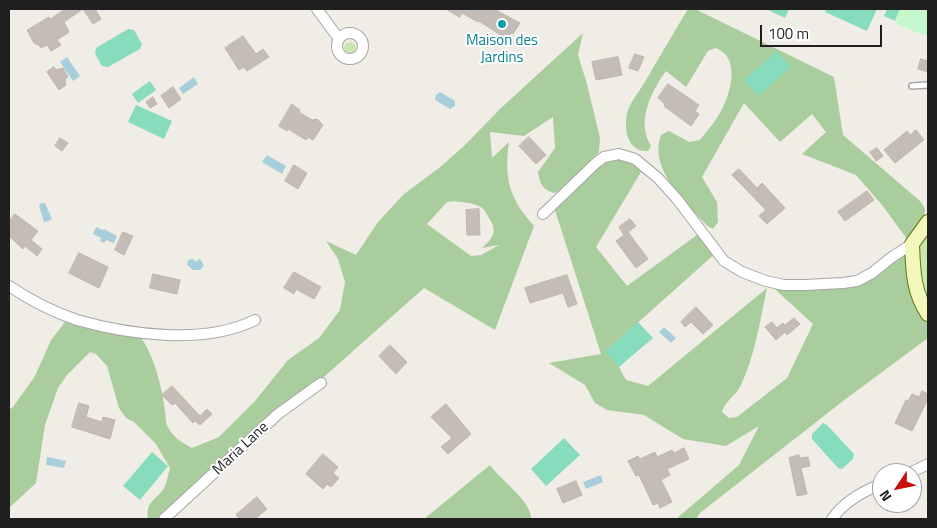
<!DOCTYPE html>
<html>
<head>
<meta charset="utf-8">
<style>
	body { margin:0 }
	#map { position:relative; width:937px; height:528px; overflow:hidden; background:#f0ede6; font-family:"Titillium Web",sans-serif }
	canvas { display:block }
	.frame { position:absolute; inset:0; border:10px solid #1f1f1f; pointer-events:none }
	.north { position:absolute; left:872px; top:463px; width:50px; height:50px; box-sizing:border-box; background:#fff; border:1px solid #a5a5a5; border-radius:50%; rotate:236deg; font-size:14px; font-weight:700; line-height:20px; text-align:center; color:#1f1f1f }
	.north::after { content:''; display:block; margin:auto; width:18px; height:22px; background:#c80e07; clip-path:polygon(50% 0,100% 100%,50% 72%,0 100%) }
	.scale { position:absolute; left:760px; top:25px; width:122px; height:22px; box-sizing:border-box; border:2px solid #1f1f1f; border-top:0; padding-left:6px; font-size:15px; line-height:18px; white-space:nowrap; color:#1f1f1f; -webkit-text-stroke:4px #fff; paint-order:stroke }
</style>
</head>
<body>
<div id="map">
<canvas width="937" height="528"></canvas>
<div class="frame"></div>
<div class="north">N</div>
<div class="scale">100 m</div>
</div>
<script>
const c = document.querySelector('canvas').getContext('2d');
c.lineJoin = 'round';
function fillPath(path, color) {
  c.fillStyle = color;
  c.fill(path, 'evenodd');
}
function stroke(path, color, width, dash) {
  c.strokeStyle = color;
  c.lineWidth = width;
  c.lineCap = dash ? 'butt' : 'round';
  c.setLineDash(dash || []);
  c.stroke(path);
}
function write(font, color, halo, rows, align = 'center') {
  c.font = font + ' "Titillium Web",sans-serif';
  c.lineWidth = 4;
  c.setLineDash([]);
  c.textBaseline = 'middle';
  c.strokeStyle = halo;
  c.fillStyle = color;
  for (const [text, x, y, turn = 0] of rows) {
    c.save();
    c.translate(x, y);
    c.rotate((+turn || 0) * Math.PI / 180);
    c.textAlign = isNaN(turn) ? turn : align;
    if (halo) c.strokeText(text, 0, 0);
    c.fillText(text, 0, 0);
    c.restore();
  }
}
const grass = new Path2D(`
	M344 48a6 6 0 1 1 12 0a6 6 0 1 1-12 0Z
	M928,222V300L914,282L919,232Z`);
const forest = new Path2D(`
	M688,9H695L834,77L843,135L920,201L925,209L924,217L909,239H907L882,205L856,175L802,154L826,132L812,114L780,142L744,103L702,177L717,202L718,222L713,229L709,227C687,205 648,169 661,135L669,131L689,142L700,140C707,131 716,121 721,111C731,93 741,56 715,48L708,51L686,87L666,71C651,92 636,121 651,146L648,151C626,152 623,126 628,110C632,100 641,89 646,80C660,56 674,32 688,9Z
	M583,33L578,55L587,84L600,138L599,152L565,189L554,193C542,189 540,184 538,172L555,148L553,117L524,136L490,132L492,158L509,142C504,179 509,198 534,226L495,330L424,288L164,519H148C145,501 156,501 164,488C167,483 168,475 170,468L156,444L134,422L126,418L119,408L107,366L96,354L90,352L67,375L58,388L45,425L36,483L9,508V410L13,407L35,376L51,340L69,317C80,319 130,328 136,333C152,345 163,391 165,411C166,418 165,423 169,429C174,438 183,443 192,448L219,437L255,401L288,360L319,338L340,310L345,282L338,259L326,241L356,255L378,222L404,194L439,168L464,146L501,108ZM455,201C463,203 474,202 482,208C485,210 487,215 489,218C498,231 493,238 482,248L499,245L481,255L471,256L427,224L447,202Z
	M611,154L644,167L596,247L627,286L701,232L717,252L606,351L619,367L626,380L648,386L767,288C760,321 755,356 740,387C735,396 725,401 722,412L729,418L737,417L787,378L813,324L766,281H857L912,244L914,282L928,300V338L843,401L700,513L696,519H676L739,465L759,426L726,446L683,439L644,415L607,410L595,403L585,385L549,363L601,354L553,204Z
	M490,465C500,480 532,501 531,519H424Z`);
const park = new Path2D(`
	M900,9H928V36L895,24Z`);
const pitch = new Path2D(`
	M766,9H789L785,18Z
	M827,9H877L867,31L825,12Z
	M887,9H900L895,21L884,16Z
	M128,29L134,30L142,44L140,49L108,67L102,66L95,54L96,48Z
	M777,51L791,67L758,96L744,80Z
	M150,81L156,90L138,103L132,94Z
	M136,105L172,121L164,139L128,122Z
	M638,322L653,338L619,367L605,352Z
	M823,423L827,425L854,454L853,459L842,469L838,468L812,439V434Z
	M564,438L580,455L546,486L531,469Z
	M152,452L168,466L140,500L123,486Z`);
const water = new Path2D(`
	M67,57L80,76L73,81L60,62Z
	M194,77L198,84L183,94L179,88Z
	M440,92L455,101V106L450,109L435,100L436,95Z
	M267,155L286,166L282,174L262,162Z
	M41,203H45L52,219L49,221L44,222L39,206Z
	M96,227L103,230L104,229L117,236L114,243L106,240L104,243L100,241L101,238L93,234Z
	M192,259L197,262L198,259L201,260L204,266L200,270H193L187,265L188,260Z
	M664,327L676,338L671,343L659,332Z
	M47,457L66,461L64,468L46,465Z
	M601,475L603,482L586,489L583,482Z`);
const building = new Path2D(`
	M65,9H95L101,19L93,24L83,9L64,22L69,32L57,40L61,45L51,51L47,45L41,48L38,44L37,45L34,43L27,30L49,17L50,19Z
	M446,9H494L520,23L513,34L511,33L507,39L479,21L478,22L462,13L460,17Z
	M243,36L256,54L263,49L269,57L247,71L244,67L239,70L225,48Z
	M635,54L644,57L638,71L629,68Z
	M618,57L622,75L596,80L592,62Z
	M921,59L928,61V72L918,69Z
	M54,67L56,70L63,68L68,77L65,79L66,85L59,90L47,72Z
	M668,84L699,105L695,111L699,114L691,126L664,106L665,104L658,98Z
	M173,87L181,99L169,108L161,96Z
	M153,97L157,104L150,108L146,102Z
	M292,104L300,110L299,112L312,120L317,119L323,125L313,140L308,137L306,140L288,129L287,131L279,126Z
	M916,130L924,140L895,163L884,150L907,131L910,135Z
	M529,137L546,155L536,164L519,146Z
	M60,138L68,143L62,151L55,146Z
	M877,148L883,156L876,161L870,152Z
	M294,165L307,173L298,189L285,181Z
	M739,169L757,188L762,183L785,208L767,224L759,216L766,210L732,175Z
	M867,191L874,200L845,221L838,212Z
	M479,209L480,235H467L466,210Z
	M15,214L38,231L31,240L42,249L37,256L25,246L23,249L9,236V222Z
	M630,219L636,226L628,232L648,259L636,268L616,241L624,235L619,227Z
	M123,232L133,236L124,255L115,250Z
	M79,253L108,267L99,288L69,273Z
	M294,272L321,287L314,299L296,289L294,294L284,288Z
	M153,274L180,280L177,294L150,288Z
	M567,275L577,304L568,307L563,293L530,303L525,288Z
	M696,307L713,325L703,334L691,322L685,327L681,322Z
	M794,318L800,324L787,335L785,332L776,340L765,327L772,322L777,328L783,323L785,325Z
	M390,345L407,362L396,374L379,356Z
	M172,386L200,416L207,409L212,414L200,425L195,421L193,423L175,403L172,405L162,395Z
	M922,391L928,394V399L912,431L895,423L906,400L908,401L912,394L919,397Z
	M79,403L89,406L86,417L102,422L103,417L115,420L110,439L72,427Z
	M446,404L471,434L448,454L441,447L452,438L431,417Z
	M684,448L689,459L667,469L670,475L661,480L672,502L660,508L658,503L653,505L639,475L636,476L628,461L638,456L640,459L655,452L657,457L672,450L674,453Z
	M323,454L338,467L333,473L339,478L331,487L327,484L323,489L306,474Z
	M799,455L800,458L808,457L810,466L801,468L807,494L797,496L789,458Z
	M576,481L582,495L563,503L557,489Z
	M257,497L267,509L255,519H240L236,515Z`);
const lane = new Path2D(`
	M912,86L928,85`);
const street = new Path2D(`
	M317,9L339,39
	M337 46a13 13 0 1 1 26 0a13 13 0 1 1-26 0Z
	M543,214L596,163L604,157L619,154L635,159L658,178L677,199L724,261L742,272L766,281L784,285H805L843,283L857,281L872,273L892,257L912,244
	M9,286C30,300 53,312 77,320C130,335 205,345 255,320
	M910,473L928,464
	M164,519L278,414L321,383
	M832,519C844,502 863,491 882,484`);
const secondary = new Path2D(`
	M928,222L912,244C913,269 913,292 928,314`);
const markers = [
	[502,24,5,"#0f9aa8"]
];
const cultureNames = [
	["Maison des",502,41],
	["Jardins",502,58]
];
const streetNames = [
	["Maria Lane",241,449,-43]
];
fillPath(grass, '#c8e8ae');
fillPath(forest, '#a9cd9c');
fillPath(park, '#c5f8cb');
fillPath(pitch, '#87dcbe');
fillPath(water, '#a8cedc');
fillPath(building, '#c4bcb6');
stroke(building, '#c1b4a9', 1);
stroke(lane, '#a6a6a6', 8);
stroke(street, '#a6a6a6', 12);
stroke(secondary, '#647409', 16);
stroke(lane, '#fff', 5);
stroke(street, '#fff', 10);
stroke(secondary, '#f2f7bc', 14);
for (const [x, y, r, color] of markers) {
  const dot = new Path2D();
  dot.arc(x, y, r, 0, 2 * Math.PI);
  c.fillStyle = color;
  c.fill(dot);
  stroke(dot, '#fff', 2);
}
write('15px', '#0d838f', '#fff', cultureNames);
write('15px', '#1f1f1f', '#fff', streetNames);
</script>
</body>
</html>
